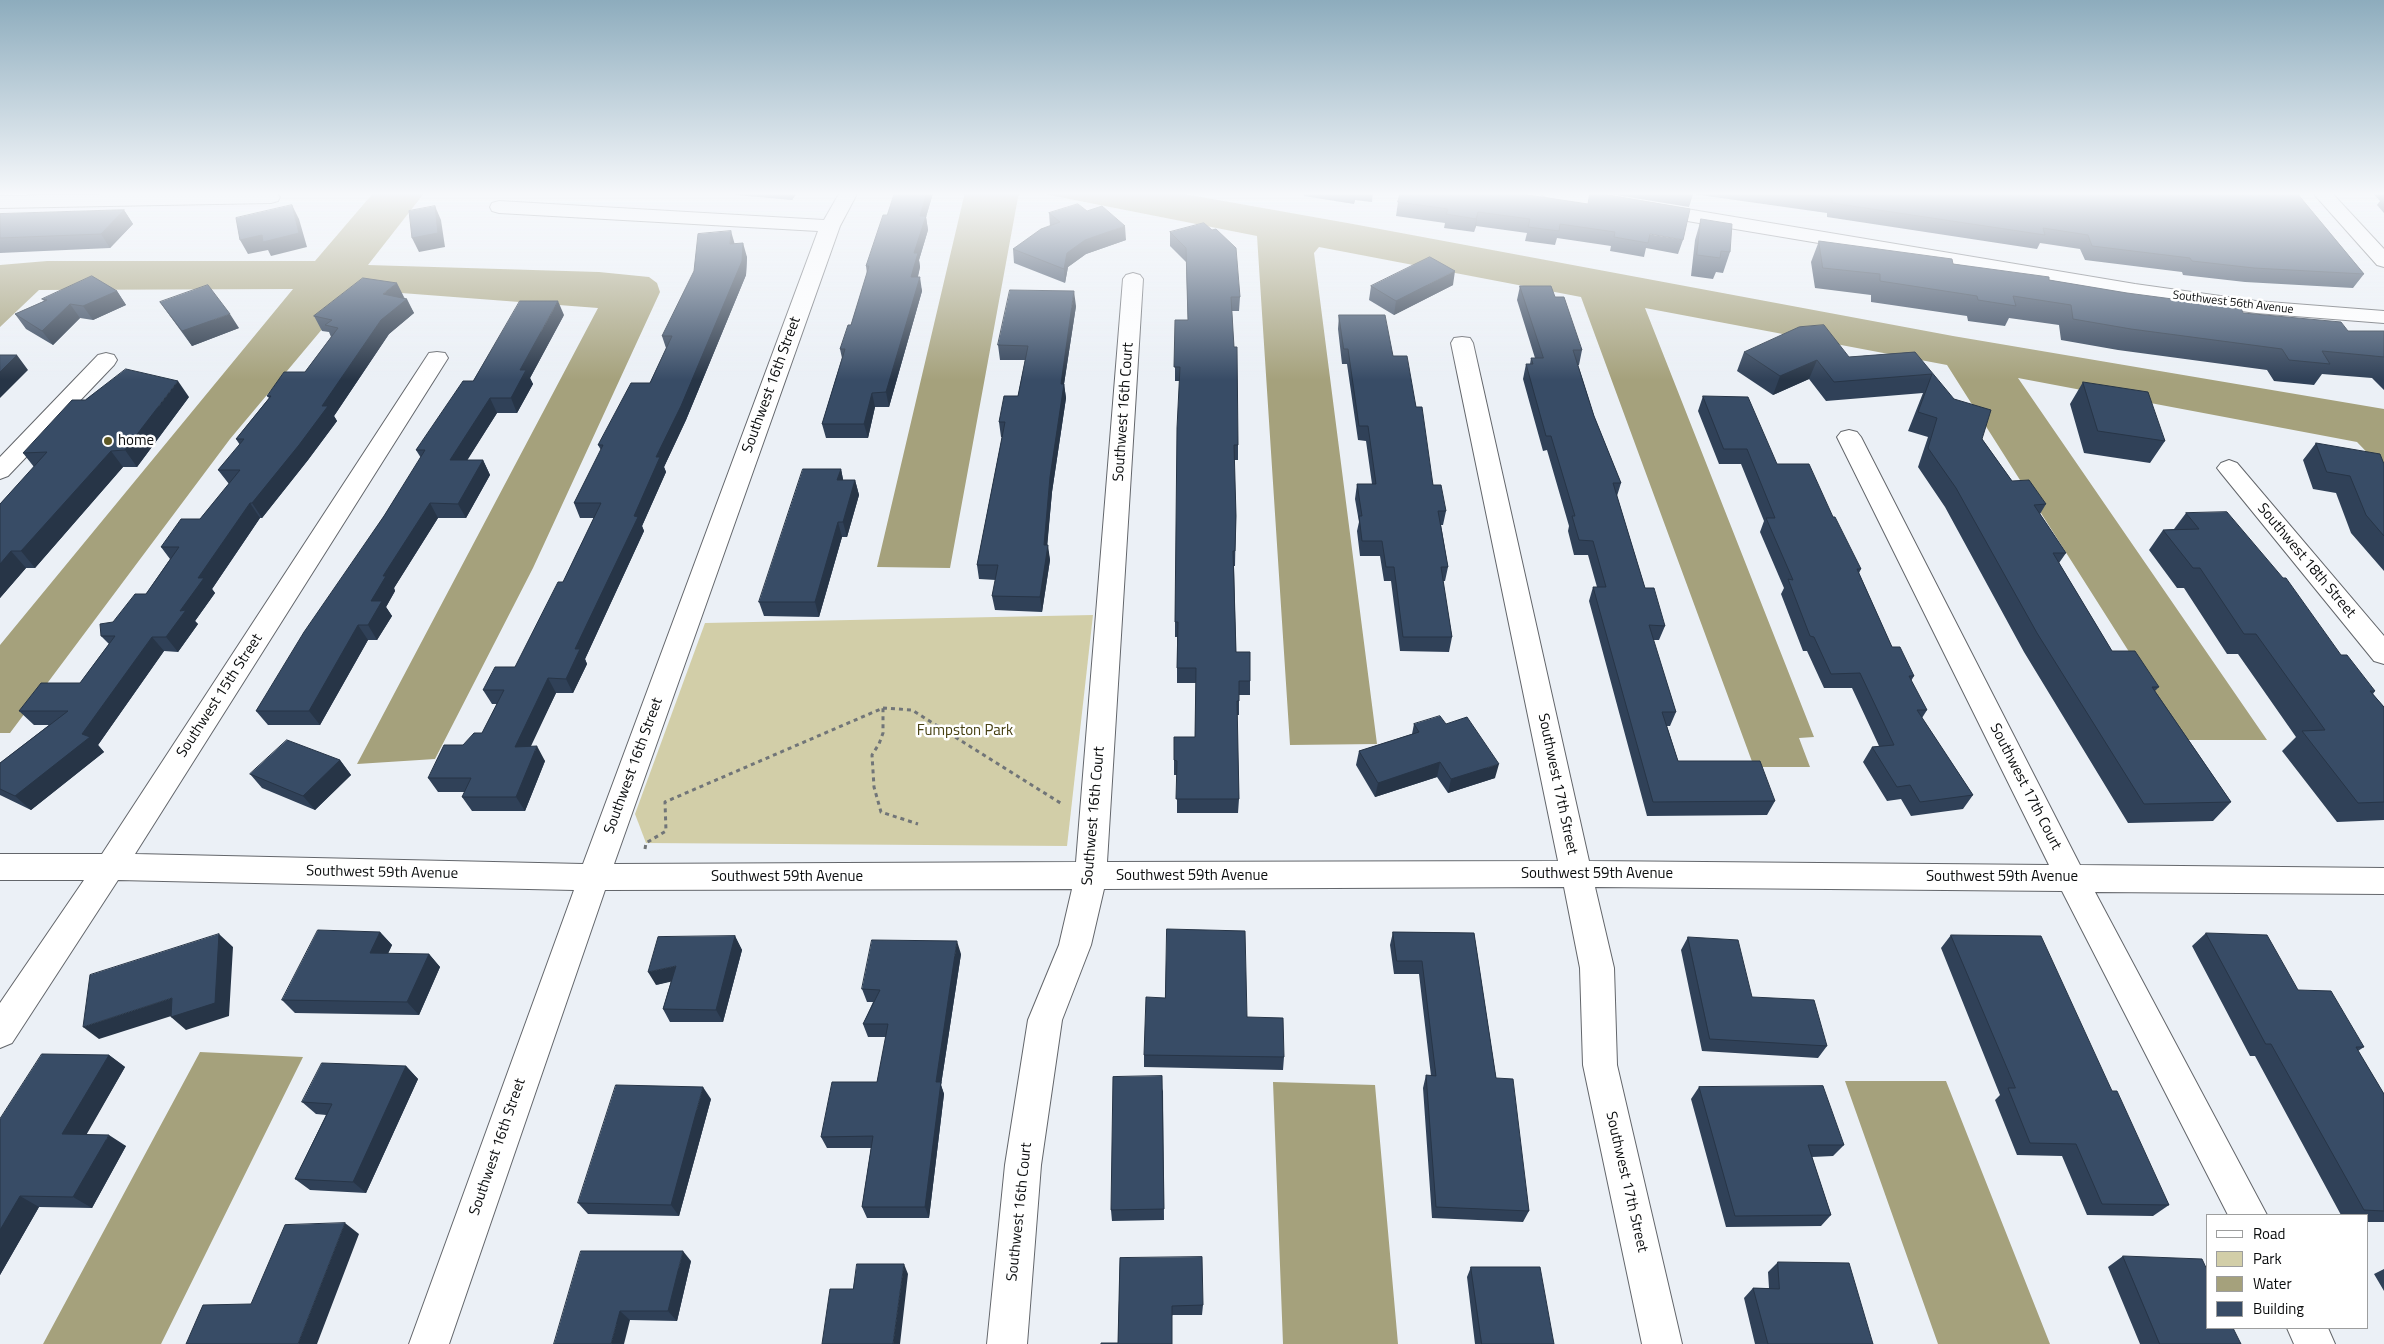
<!DOCTYPE html>
<html>
<head>
<meta charset="utf-8">
<style>
	body { margin:0 }
	#map { position:relative; width:2384px; height:1344px; overflow:hidden; background:#ebf0f6; font-family:"Titillium Web",sans-serif }
	canvas { display:block }
	.legend { position:absolute; left:2206px; top:1214px; width:162px; height:115px; box-sizing:border-box; background:#fff; border:1px solid #9d9e9e; margin:0; padding:6px 9px; list-style:none; font-size:15px; color:#0a0c0d }
	.legend li { display:flex; align-items:center; gap:10px; height:25px }
	.legend b { width:25px; border:1px solid #9d9e9e }
</style>
</head>
<body>
<div id="map">
<canvas width="2384" height="1344"></canvas>
<ul class="legend">
<li><b style="height:6px;background:#fff"></b>Road</li>
<li><b style="height:14px;background:#d2cea8"></b>Park</li>
<li><b style="height:14px;background:#a5a17c"></b>Water</li>
<li><b style="height:14px;background:#384c66"></b>Building</li>
</ul>
</div>
<script>
const c = document.querySelector('canvas').getContext('2d');
c.lineJoin = 'round';
function fillPath(path, color) {
  c.fillStyle = color;
  c.fill(path, 'evenodd');
}
function stroke(path, color, width, dash) {
  c.strokeStyle = color;
  c.lineWidth = width;
  c.lineCap = dash ? 'butt' : 'round';
  c.setLineDash(dash || []);
  c.stroke(path);
}
function write(font, color, halo, rows, align = 'center') {
  c.font = font + ' "Titillium Web",sans-serif';
  c.lineWidth = 5;
  c.setLineDash([]);
  c.textBaseline = 'middle';
  c.strokeStyle = halo;
  c.fillStyle = color;
  for (const [text, x, y, turn = 0] of rows) {
    c.save();
    c.translate(x, y);
    c.rotate((+turn || 0) * Math.PI / 180);
    c.textAlign = isNaN(turn) ? turn : align;
    if (halo) c.strokeText(text, 0, 0);
    c.fillText(text, 0, 0);
    c.restore();
  }
}
const green = new Path2D(`
	M1093,615L1067,846L646,843L635,814L705,623Z`);
const water = new Path2D(`
	M374,192H425L368,265L599,272L649,277L657,283L660,292L533,568L435,759L357,764L598,308L362,290L344,303L230,439L10,733H0V645L293,289L39,290L0,327V265L47,261H315Z
	M965,192H1019L950,568L877,567Z
	M1034,192H1173L1353,224L1953,336L2384,409V470L2357,442L2018,378L2267,740H2185L1947,365L1645,308L1814,737L1799,738L1810,767H1754L1581,297L1319,247L1314,253L1377,744L1290,745L1257,236Z
	M200,1052L303,1057L161,1344H43Z
	M1845,1081H1946L2050,1344H1938Z
	M1273,1082L1375,1085L1398,1344H1283Z`);
const path = new Path2D(`
	M883,708L912,710L1062,804
	M645,849L646,843L666,831L665,802L883,708V733L879,744L872,755L874,787L881,812L918,824`);
const minor = new Path2D(`
	M228,192H274L280,197L278,201L271,203L0,208V196Z
	M840,192H858L840,226L614,864L1076,862L1123,279L1126,275L1133,273L1140,275L1143,279L1107,862L1558,861L1451,343L1454,338L1462,337L1470,338L1473,343L1589,861L2049,865L1837,437L1841,432L1849,430L1857,432L1861,437L2080,865L2384,868V894L2095,892L2267,1215H2228L2062,891L1595,887L1614,968L1617,1065L1682,1344H1642L1583,1065L1580,968L1564,887L1104,889L1091,945L1062,1020L1041,1165L1027,1344H987L1005,1165L1028,1020L1059,945L1072,889L605,890L449,1344H409L574,890L118,880L12,1043L0,1048V1003L84,880H0V854H102L429,353L437,352L445,353L448,358L135,854L583,864L818,231L499,213L492,211L490,207L492,203L499,201L824,220Z
	M1541,192H1585L2135,284L2256,301L2384,311V323L2256,313L2135,296L1550,198L1543,196Z
	M2312,192H2331L2384,249V267L2377,265Z
	M106,353L114,355L117,360L114,365L8,476L0,479V457L98,355Z
	M2229,460L2237,463L2384,636V664L2374,661L2221,473L2217,468L2221,463Z
	M2287,1328H2328L2335,1344H2294Z`);
const wall = new Path2D(`
	M736,192H798L792,200L736,195Z
	M1286,192H1373L1372,202L1355,200L1354,204L1304,196V194Z
	M1401,192L1683,240L1678,254L1646,248L1644,257L1610,251L1611,246L1557,238L1555,245L1525,241L1527,233L1476,226L1474,232L1444,228L1445,223L1396,216L1398,202Z
	M1598,192H2296L2364,274L2353,288L2245,282L2183,275L2182,272L2085,260L2080,249L2040,243L2037,249L1827,217V213L1693,194L1689,207Z
	M2372,192H2384V213L2377,205L2380,201Z
	M933,193L926,217L928,230L919,260L920,267L918,277L922,291L889,407H875L868,438H826L822,424L842,358L840,349L851,325L867,274L866,266Z
	M124,210L133,224L110,248L0,253V214Z
	M1087,211L1126,240L1086,254L1068,267L1065,283L1014,263L1013,249L1050,226L1049,213Z
	M1701,219L1730,252L1723,273L1716,272L1713,279L1691,276L1695,240Z
	M1170,232L1240,297L1239,311H1232L1238,445V460H1234L1236,516L1235,566H1234L1236,652L1250,681V695H1239V715H1237L1239,799L1238,813H1177V775H1174V737H1195L1196,683H1177V637H1175V622L1180,381H1175V320H1188L1186,262L1170,246Z
	M1819,241L2049,280L2348,331H2384V390L2372,378L2322,374L2314,385L2274,381L2267,370L2118,350L2061,340L2059,325L2009,318L2005,326L1968,321L1967,316L1871,302V295L1815,288L1811,262Z
	M735,244L747,257L746,275L686,420L664,467L666,472L642,526L644,531L585,659L587,664L573,693H556L530,746L545,761L525,811H472L462,797L465,792H438L428,778L463,745L482,733L497,704H492L483,690L515,667L563,582L594,518H580L574,503L601,450L598,445L650,383L666,348L662,336Z
	M1453,285L1394,315L1369,300L1371,286Z
	M1520,286L1555,297L1582,350L1579,365H1578L1594,416L1621,483L1617,496L1645,588L1665,626L1659,640H1653L1676,712L1670,726H1667L1678,761L1775,801L1767,815L1647,816L1589,601L1593,587H1597L1588,555H1574L1568,531L1569,526L1547,450L1543,451L1523,379L1526,364H1530L1531,358H1535L1517,300Z
	M117,291L126,305L93,320L80,318L53,345L26,329L15,314L44,301L42,299Z
	M404,297L414,313L389,334L334,416L337,421L308,460L262,518H260L212,589L215,593L195,621L198,624L178,652L164,651L98,745L104,752L31,810L0,795V763L49,725H34L19,711L80,683L109,644L101,636L113,622L146,594L170,559L161,547L200,519L229,484L218,470L240,445L236,439L269,398L267,396L305,372L331,337L329,332L322,331L314,316Z
	M160,302L239,328L192,346L170,316Z
	M1076,306L1064,384L1066,398L1052,492L1047,545L1050,560L1042,612L995,610L992,596L996,580L979,579L977,565L1002,437H1001L999,422L1018,396L1025,360H1000L998,345Z
	M564,315L530,378L533,384L517,413H497L467,460H483L490,475L466,518H438L394,588L395,591L386,607L392,616L377,640H368L320,725H268L256,711L384,516L421,458L416,450L473,381Z
	M1339,315L1393,356L1416,407L1433,485L1446,511L1443,525H1441L1448,567L1445,581H1443L1452,637L1449,652L1400,651L1391,581H1384L1380,556H1360L1357,531L1359,522L1355,499L1357,484H1372L1366,441L1358,440L1347,364H1342L1338,329Z
	M1744,352L1849,357L1915,352L1982,439L2012,481L2046,504L2040,514L2066,553L2059,563L2112,651L2159,687L2155,691L2231,802L2213,821L2128,823L2024,652L1945,507L1918,467L1928,437L1908,431L1923,393L1826,401L1809,379L1773,395L1737,371Z
	M2083,382L2165,441L2150,463L2084,453L2070,404Z
	M1703,396L1777,464L1833,517L1861,569L1859,573L1892,647L1914,676L1911,681L1927,710L1922,718L1973,795L1963,809L1911,816L1901,799L1887,801L1863,762L1872,747L1879,746L1852,688H1824L1807,651H1803L1781,594L1784,588L1760,532L1764,521L1741,464H1719L1698,411Z
	M189,397L137,467H123L35,568H26L0,598V504L34,467L23,453Z
	M2316,443L2384,464V571L2351,533L2336,493L2313,489L2303,460Z
	M841,469L843,480H855L859,495L847,537H842L819,617L764,616L759,602Z
	M2186,513L2341,655L2375,691L2373,694L2384,707V820L2337,822L2282,751L2296,737L2238,654H2227L2184,588H2177L2149,550L2163,530L2174,529Z
	M1414,724H1446L1495,778L1448,793L1437,777L1375,797L1356,765L1359,751L1412,734Z
	M340,760L351,775L315,810L262,788L250,774Z
	M380,932L392,945L388,954H429L440,967L419,1015L295,1013L282,1000Z
	M1393,932L1474,933L1496,1078L1529,1211L1523,1222L1432,1218L1423,1088L1426,1075L1431,1076L1419,974H1394L1390,945Z
	M2206,933L2298,990L2364,1047L2358,1051L2384,1094V1222H2368V1215H2341L2255,1056H2250L2192,946Z
	M1951,935L2112,1091L2169,1205L2153,1216L2087,1215L2062,1156L2017,1155L1995,1100L2000,1095L1941,948Z
	M735,936L742,950L723,1022H670L663,1009L671,981L656,985Z
	M1688,937L1752,997L1827,1046L1818,1058L1702,1051L1681,950Z
	M961,954L941,1085L944,1094L929,1218H867L862,1207L871,1148H827L821,1137L877,1082L886,1037H868L863,1024L873,1002H867L862,989Z
	M1247,1017L1284,1057L1283,1070L1144,1067V1055Z
	M109,1055L125,1067L86,1134L126,1146L92,1208L39,1207L0,1275V1119Z
	M406,1066L418,1079L366,1193L310,1190L295,1179L326,1115L316,1114L302,1102Z
	M1699,1087L1844,1145L1833,1156L1812,1157L1831,1215L1821,1226L1726,1227L1691,1099Z
	M1163,1089L1164,1220L1112,1221L1111,1210Z
	M711,1099L679,1216L588,1214L578,1203Z
	M2123,1256L2241,1344H2140L2108,1267Z
	M1120,1258L1203,1305L1202,1315H1173L1118,1343Z
	M691,1261L677,1321L630,1320L554,1344Z
	M1778,1262L1873,1344H1755L1744,1298L1753,1288H1769L1768,1272Z
	M1471,1267L1554,1344H1475L1467,1277Z
	M2384,1269V1291L2374,1274Z`);
const shadedWall = new Path2D(`
	M790,192H798L792,200Z
	M927,192H933V193L926,217L928,230L919,260L920,267L914,291L911,277L920,216Z
	M1355,192H1356L1355,200L1354,204Z
	M292,205L299,219L307,247L271,256L268,250L248,254L240,240Z
	M435,206L441,220L445,247L419,252L412,238Z
	M124,210L133,224L110,248L101,234Z
	M1478,212L1476,226L1474,232L1476,219Z
	M1125,226L1126,240L1086,254L1068,267L1065,283L1064,269L1067,253L1085,240Z
	M731,231L735,245L730,244Z
	M743,243L747,257L746,275L686,420L664,467L666,472L642,526L644,531L585,659L587,664L573,693L566,679L575,649L634,516L656,457Z
	M1455,271L1453,285L1394,315L1396,301Z
	M920,277L922,291L889,407L886,392Z
	M397,283L404,297L390,308L383,294Z
	M117,291L126,305L93,320L83,306Z
	M1074,291L1076,306L1064,384L1066,398L1052,492L1046,560L1048,545L1050,560L1042,612L1040,597L1050,477L1061,384Z
	M407,299L414,313L389,334L334,416L337,421L308,460L262,518L252,503L322,406L381,320Z
	M558,301L564,315L530,378L533,384L517,413L511,398L520,370Z
	M70,304L80,318L53,345L42,331Z
	M230,314L239,328L192,346L182,331Z
	M17,355L28,370L0,398V372Z
	M1817,360L1809,379L1773,395L1780,376Z
	M178,381L189,397L137,467L125,450Z
	M872,393L875,407L868,438L864,424Z
	M490,398L497,413L458,475L450,460Z
	M111,451L123,467L35,568L21,551Z
	M483,460L490,475L466,518L458,504Z
	M841,469L844,484L837,480Z
	M855,480L859,495L847,537L843,522Z
	M250,503L260,518L212,589L215,593L195,621L198,624L178,652L166,637L180,611L198,578Z
	M430,503L438,518L394,588L395,591L386,607L392,616L377,640L368,625L371,601L383,576Z
	M838,522L842,537L819,617L815,602Z
	M11,551L26,568L0,598V564Z
	M358,625L368,640L320,725L309,711Z
	M152,637L164,651L98,745L104,752L31,810L15,796L82,734Z
	M548,678L556,693L524,761L515,747Z
	M537,746L545,761L525,811L516,797Z
	M340,760L351,775L315,810L303,796Z
	M1440,762L1437,777L1375,797L1378,783Z
	M1499,764L1495,778L1448,793L1451,779Z
	M380,932L392,945L381,967L370,953Z
	M219,934L233,947L229,1016L186,1030L171,1017Z
	M735,936L742,950L723,1022L716,1010Z
	M957,941L961,954L941,1085L944,1094L929,1218L925,1207L936,1082Z
	M429,954L440,967L419,1015L407,1002Z
	M676,966L683,979L656,985L648,972Z
	M172,998L187,1011L99,1039L83,1027Z
	M109,1055L125,1067L80,1146L62,1134Z
	M406,1066L418,1079L366,1193L353,1182Z
	M703,1087L711,1099L679,1216L671,1205Z
	M109,1135L126,1146L92,1208L73,1197Z
	M20,1196L39,1207L0,1275V1230Z
	M345,1223L359,1234L317,1344H298Z
	M683,1251L691,1261L677,1321L668,1311Z
	M904,1264L908,1274L900,1344H893Z
	M620,1311L630,1320L624,1344H611Z`);
const building = new Path2D(`
	M895,192H927L920,216H926L914,253H918L911,277H920L886,392L872,393L864,424H822L845,349H840L848,325H851L869,266H866L883,215H887Z
	M1401,192H1508L1588,204L1590,192L1690,209L1683,240L1650,234L1648,243L1614,237L1615,232L1560,224L1559,231L1528,227L1530,219L1478,212L1476,219L1446,214L1448,209L1398,202Z
	M1783,192H2296L2364,274L2254,268L2192,261L2190,258L2092,246L2088,235L2043,228L2045,235L1832,203V199Z
	M1078,204L1087,211L1102,206L1125,226L1085,240L1067,253L1064,269L1013,249L1041,229L1060,222L1049,213Z
	M292,205L299,233L263,242L262,235L240,240L236,218Z
	M435,206L438,233L412,238L409,211Z
	M124,210L101,234L0,238V214Z
	M1701,219L1732,224L1730,252L1721,251L1720,258L1697,255Z
	M1204,223L1212,230L1216,229L1236,248L1240,297H1231L1234,347H1237L1238,445H1234L1236,516L1235,551H1233L1236,652H1250V681H1239V701H1237L1239,799H1176L1177,761L1174,760V737H1195L1196,668H1177L1178,622H1175L1177,428L1180,367H1174L1175,320H1188L1186,248L1170,232Z
	M731,231L730,244L743,243L742,261L681,406L656,457H660L634,516L638,517L575,649H580L566,679L548,678L515,747L537,746L516,797H462L471,778H428L444,745H463L474,733H482L504,690H483L495,667H515L558,582H563L601,503H574L603,445H598L631,383H650L672,336H662L694,271L698,234Z
	M1819,241L1952,259L1953,264L2049,277V280L2127,293L2241,308L2243,313L2341,322L2348,331H2384V357L2322,351L2330,364L2289,360L2282,349L2131,329L2073,319L2071,305L2013,296L2016,306L1978,300L1977,296L1880,281V274L1823,268Z
	M1430,257L1455,271L1396,301L1371,286Z
	M92,276L117,291L83,306L70,304L42,331L15,314L47,300L42,299Z
	M363,278L397,283L383,294L407,299L381,320L322,406H328L299,445L252,503H250L198,578H204L180,611L186,610L166,637H152L82,734L90,737L15,796L0,789V763L68,711H19L41,683H80L115,636H101L100,624L113,622L135,594H146L179,547H161L181,519H200L240,470H218L244,439H236L271,396H267L284,372H305L338,328L325,325L332,320L314,316Z
	M208,285L230,314L182,331L160,302Z
	M1520,286H1551L1555,297H1564L1582,350H1573L1594,416L1621,483H1613L1645,588H1654L1665,626L1649,625L1676,712H1662L1678,761H1760L1775,801L1653,802L1593,587H1606L1593,541L1579,540L1572,516H1575L1551,436H1546L1526,364H1533L1531,358H1543Z
	M1010,290L1074,291L1061,384H1064L1050,477L1044,545H1048L1040,597L992,596L998,565H977L1005,422H999L1004,396H1018L1028,346L998,345Z
	M520,301H558L520,370H526L511,398H490L450,460H483L458,504L430,503L383,576H386L371,601H382L368,625H358L309,711H256L304,632L384,516L425,450H416L463,381H473Z
	M1339,315H1385L1393,356H1407L1416,407H1422L1433,485H1441L1446,511H1438L1448,567H1441L1452,637H1403L1394,567H1386L1382,541H1362L1359,516H1362L1357,484H1376L1368,426H1359L1348,349H1344Z
	M1824,325L1849,357L1915,352L1954,399L1991,410L1982,439L2012,481L2029,480L2046,504L2034,505L2066,553H2053L2112,651H2135L2159,687H2152L2231,802L2144,804L2037,633L1956,488L1928,448L1937,418L1918,412L1932,374L1834,382L1817,360L1780,376L1744,352L1799,327Z
	M0,355H17L0,372Z
	M126,369L178,381L125,450L111,451L21,551H11L0,564V504L47,452L23,453L72,400H85Z
	M2083,382L2148,392L2165,441L2098,431Z
	M1703,396L1748,397L1777,464H1809L1833,517H1835L1861,569H1857L1892,647H1900L1914,676H1909L1927,710H1917L1973,795L1920,802L1910,785L1897,787L1872,747L1894,745L1860,673L1831,674L1814,637L1810,636L1788,579L1793,580L1766,518H1775L1747,449H1724Z
	M2316,443L2380,454L2384,464V536L2366,515L2350,476L2327,472Z
	M803,469H841L837,480H855L843,522H838L815,602H759Z
	M2227,512L2283,578H2286L2341,655H2347L2375,691H2370L2384,707V802L2358,803L2302,731L2325,730L2256,634H2244L2200,568H2193L2163,530L2199,529L2186,513Z
	M1440,716L1446,724L1467,717L1499,764L1451,779L1440,762L1378,783L1359,751L1419,732L1414,724Z
	M287,740L340,760L303,796L250,774Z
	M1167,929L1245,931L1247,1017L1283,1018L1284,1057L1144,1055L1146,997L1165,998Z
	M318,930L380,932L370,953L429,954L407,1002L282,1000Z
	M1393,932L1474,933L1496,1078L1513,1079L1529,1211L1436,1207L1426,1075L1436,1076L1422,961H1397Z
	M2206,933L2267,935L2298,990L2331,991L2364,1047H2356L2384,1094V1211L2364,1210L2271,1044H2266Z
	M219,934L215,1003L171,1017L172,998L83,1027L90,975Z
	M1951,935L2041,936L2112,1091H2117L2169,1205L2102,1204L2076,1144L2030,1143L2008,1088H2015Z
	M735,936L716,1010L663,1009L676,966L648,972L658,937Z
	M1688,937L1738,940L1752,997L1814,1000L1827,1046L1710,1039Z
	M872,940L957,941L936,1082H941L925,1207H862L873,1136L821,1137L832,1082H877L888,1024H863L880,990L862,989Z
	M42,1054L109,1055L62,1134L109,1135L73,1197L20,1196L0,1230V1119Z
	M322,1063L406,1066L353,1182L295,1179L332,1104L302,1102Z
	M1162,1076L1164,1209L1111,1210L1113,1077Z
	M616,1085L703,1087L671,1205L578,1203Z
	M1823,1086L1844,1145H1808L1831,1215L1735,1216L1699,1087Z
	M345,1223L298,1344H186L203,1305L251,1304L285,1225Z
	M581,1251H683L668,1311H620L611,1344H554Z
	M2123,1256L2202,1259L2208,1272V1328H2233L2241,1344H2160Z
	M1202,1257L1203,1305L1172,1306V1344H1101V1343H1118L1120,1258Z
	M1778,1262L1849,1263L1873,1344H1768L1753,1288L1779,1289Z
	M857,1264H904L893,1344H822L830,1289H853Z
	M1471,1267H1540L1554,1344H1482Z`);
const markers = [
	[108,441,5,"#605a26"]
];
const farStreetnames = [
	["Southwest 56th Avenue",2233,303,7]
];
const streetNames = [
	["Southwest 16th Street",772,385,-70],
	["Southwest 16th Court",1124,412,-86],
	["Southwest 18th Street",2306,561,50],
	["Southwest 15th Street",220,696,-57],
	["Southwest 16th Street",634,766,-70],
	["Southwest 17th Street",1557,784,78],
	["Southwest 17th Court",2025,787,63],
	["Southwest 16th Court",1094,816,-85],
	["Southwest 59th Avenue",382,873,1],
	["Southwest 59th Avenue",1597,874],
	["Southwest 59th Avenue",1192,876],
	["Southwest 59th Avenue",787,877],
	["Southwest 59th Avenue",2002,877],
	["Southwest 16th Street",498,1147,-71],
	["Southwest 17th Street",1626,1182,77],
	["Southwest 16th Court",1020,1212,-84]
];
const poiNames = [
	["home",118,441]
];
const parkNames = [
	["Fumpston Park",965,731]
];
fillPath(green, '#d2cea8');
fillPath(water, '#a5a17c');
stroke(minor, '#63666b', 2);
stroke(path, '#717578', 3, [4, 4]);
fillPath(minor, '#fff');
fillPath(wall, '#304158');
fillPath(shadedWall, '#273547');
fillPath(building, '#384c66');
stroke(building, '#273547', 1);
const sky = c.createLinearGradient(0, 0, 0, 380);
sky.addColorStop(0, '#8dacbd');
sky.addColorStop(0.51, '#f6f8fb');
sky.addColorStop(1, '#f6f8fb00');
c.fillStyle = sky;
c.fillRect(0, 0, 2384, 380);
for (const [x, y, r, color] of markers) {
  const dot = new Path2D();
  dot.arc(x, y, r, 0, 2 * Math.PI);
  c.fillStyle = color;
  c.fill(dot);
  stroke(dot, '#fff', 2);
}
write('12px', '#0a0c0d', '#fff', farStreetnames);
write('15px', '#0a0c0d', '#fff', streetNames);
write('15px', '#0a0c0d', '#fff', poiNames, 'left');
write('15px', '#464012', '#fff', parkNames);
</script>
</body>
</html>
